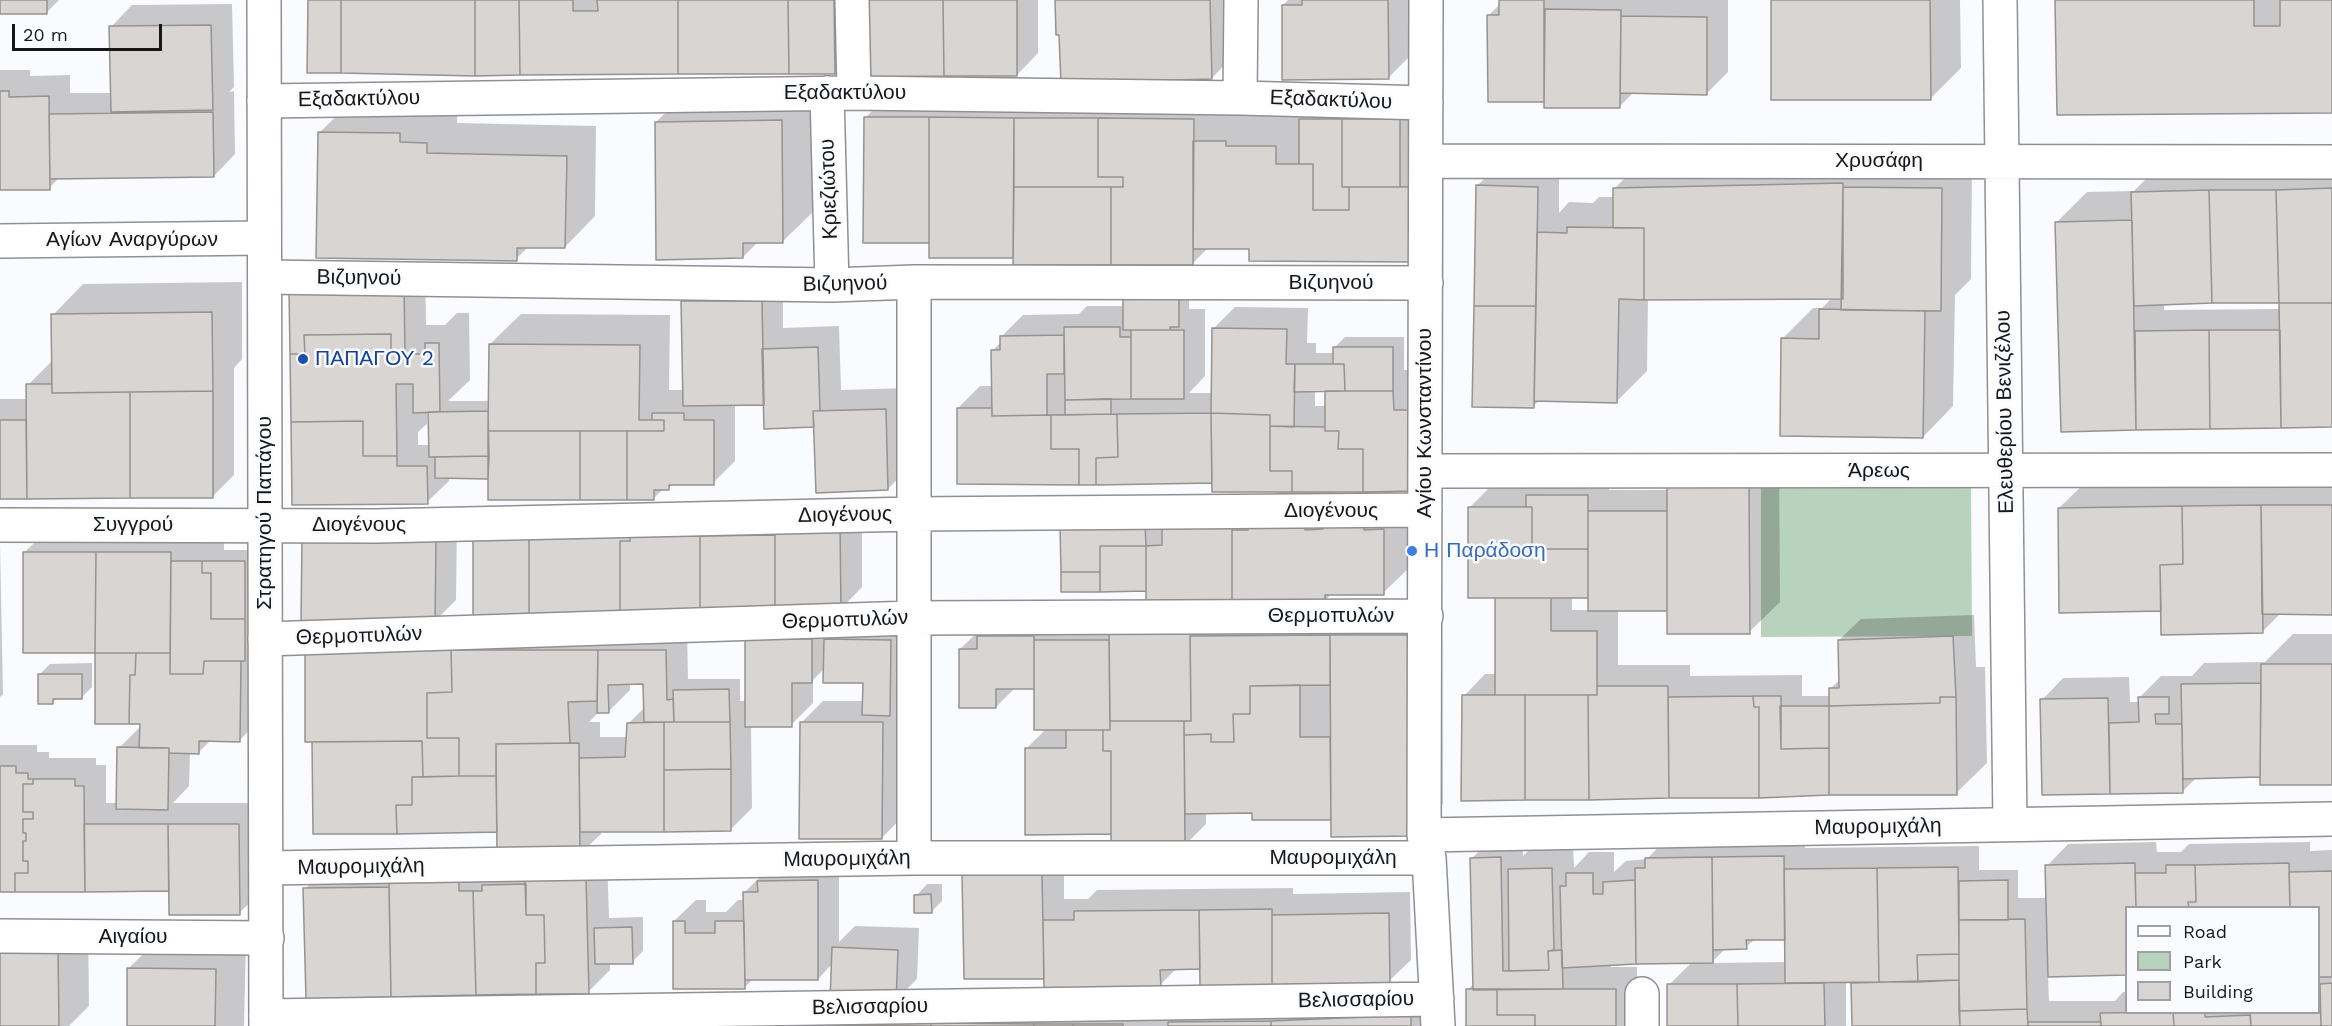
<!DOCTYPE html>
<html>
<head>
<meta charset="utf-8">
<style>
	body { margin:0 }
	#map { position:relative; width:2332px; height:1026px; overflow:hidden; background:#fafbfe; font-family:"Work Sans",sans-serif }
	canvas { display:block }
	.legend { position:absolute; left:2125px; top:906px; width:195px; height:108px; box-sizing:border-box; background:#fafbfe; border:2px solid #9fa0a2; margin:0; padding:8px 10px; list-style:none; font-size:18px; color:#171718 }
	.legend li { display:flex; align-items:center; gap:12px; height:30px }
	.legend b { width:30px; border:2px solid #9fa0a2 }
	.scale { position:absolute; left:12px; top:24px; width:150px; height:27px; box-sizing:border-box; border:3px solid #171718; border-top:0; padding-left:8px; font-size:18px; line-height:21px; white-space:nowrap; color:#171718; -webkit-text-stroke:4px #fafbfe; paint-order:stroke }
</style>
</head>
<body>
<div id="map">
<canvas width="2332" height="1026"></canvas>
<ul class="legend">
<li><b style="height:8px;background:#fff"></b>Road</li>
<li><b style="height:16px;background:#b8d3bd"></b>Park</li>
<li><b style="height:16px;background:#d8d5d3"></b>Building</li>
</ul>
<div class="scale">20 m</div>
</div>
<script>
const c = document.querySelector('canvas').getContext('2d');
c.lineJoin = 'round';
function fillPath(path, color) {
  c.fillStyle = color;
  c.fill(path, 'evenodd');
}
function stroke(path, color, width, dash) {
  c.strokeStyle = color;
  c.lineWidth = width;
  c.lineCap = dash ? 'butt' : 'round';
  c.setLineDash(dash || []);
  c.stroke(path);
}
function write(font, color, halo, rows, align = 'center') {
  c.font = font + ' "Work Sans",sans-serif';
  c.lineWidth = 5;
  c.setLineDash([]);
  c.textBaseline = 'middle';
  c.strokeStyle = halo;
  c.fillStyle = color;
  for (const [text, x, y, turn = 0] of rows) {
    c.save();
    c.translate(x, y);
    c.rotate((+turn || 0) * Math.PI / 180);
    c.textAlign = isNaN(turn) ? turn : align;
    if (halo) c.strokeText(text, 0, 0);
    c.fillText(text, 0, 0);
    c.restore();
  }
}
const green = new Path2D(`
	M1761,484H1971L1972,636L1761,637Z`);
const shadow = new Path2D(`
	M0,0H59L47,12L0,13Z
	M309,0H855L856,50L835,72Z
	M869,0H1038V53L1017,75Z
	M1057,0H1241L1242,47L1212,78Z
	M1288,0H1418L1419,47L1388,78L1283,5Z
	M1501,0H1728V72L1706,94L1634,92L1619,107L1545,100H1489V15L1501,3Z
	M1773,0H1960L1961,68L1930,99Z
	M2057,0H2332V111Z
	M232,4L234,87L229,92L234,91L235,154L214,176L60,177L49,188L0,189V70H30V76L70,75V93H112L111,27L132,5Z
	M812,90L813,212L782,242H758L743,257L656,122L687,92Z
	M887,96L1256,112V116H1305L1421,98L1440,230L1250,248H1208L1193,263L1015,254L1013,256L930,241L865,118Z
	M350,103L457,113V123L596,126L595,216L565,247L529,246L516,259L319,133Z
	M1645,158H1972L1971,279L1955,295L1953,406L1923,437L1782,339L1813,308H1822L1833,297H1648L1647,371L1617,401L1540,400L1533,406L1477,186L1499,164L1559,166V213L1569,202L1593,203L1599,197H1614V189Z
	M2332,168V427L2062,430L2057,222L2087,192L2134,191L2154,171ZM2281,302V309L2164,310V304Z
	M425,266L426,325H445L457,313H469L470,380L448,401H490V344L521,314L670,315L669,390H684L682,302L704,280H783V328L839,326L841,390L907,388L909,467L888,489L815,426L765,404H735V461L713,483H674L668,489H663L653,499L490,477H449V481L427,502L292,354ZM427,411H430V445H418V432L427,424Z
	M1189,279V309H1205V376L1189,393H1213V329L1235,307L1308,308L1307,343H1316V353H1334V348L1345,337H1404V370H1414L1415,389L1393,490V500H1414V563L1383,593H1332L1325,601L1147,589L1063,591L1166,503L1269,500L1279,490L1213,481L958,408L980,386H993L992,351L1001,342V337L1023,315L1079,314L1087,306H1125ZM1315,390H1326V406H1315ZM1335,490H1355L1345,500H1335Z
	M242,282V359L234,368V475L213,496L0,497V399H28V385L53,360V315L83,284Z
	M1779,456L1780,602L1749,632L1669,610H1618V665H1690V676L1802,675V696H1831V688L1841,679L1839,640L1861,619L1974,615L1976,667H1985L1987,763L1956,793L1464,696L1485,674H1496V597L1469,508L1491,486L1609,474V490H1668ZM1572,597H1590V610H1572Z
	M2090,478L2332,484V613H2281L2262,632L2162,610L2059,508Z
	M862,503V587L841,609L912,619L903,816L882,838L802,722L823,701H864V681L825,668L813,680V703L791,725H751L752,808L730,830H601V834L578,856H607L609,918L643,917V951L632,962L610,963V970L588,992L307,998L305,889L327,867L499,870L498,830L313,742L315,740L306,653L457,519L456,600L434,622H475V536ZM687,629L746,639V701H740V679H688ZM630,683H644L645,707L628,724V737H600V722H589L599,712H608L630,690Z
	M46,531L224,540V550H256L261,718L240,740L212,739L199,752H190L189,786L173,803H260L261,892L239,913L171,889L0,890V745H37V752H49V758H96V765H106V803H118L119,748L141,726L97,651L25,552Z
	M0,543L3,694L0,697Z
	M1361,606H1442L1443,804L1413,835L1332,819L1253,811L1206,812V824L1184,846L1113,833L1026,749L1047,728L1036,687H1016L996,707L960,649L982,628Z
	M2293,634H2332V783L2262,774L2260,776L2197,777L2183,791L2044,793L2042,700L2063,678L2129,677L2130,702H2140V697L2161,676H2192L2204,663L2265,662Z
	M92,663V687L81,698H57L52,703L39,675L50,664Z
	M1805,835V848L1979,846V870H2018V898H2047V866L2068,844L2156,842L2157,852H2181L2189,844L2310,842V851L2332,850V1026H1853L1852,983L1855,981H1846V1026H1669V985L1692,962L1611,965V967H1637V1026H1467V990L1475,983L1472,858L1494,837L1522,836L1523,856L1531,848L1573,847L1574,868L1589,852H1614V872L1626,861L1647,859L1668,837ZM2126,908H2318V1012H2126V992H2123L2115,1001H2049L2048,975L2126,974ZM1786,938V962L1711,963L1726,948L1746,947L1755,939Z
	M1064,853V899H1088L1097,890L1293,888V894L1410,892L1411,960L1389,981L1334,982L1330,986L1201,968H1177L1160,985L1045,977L964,876L985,854Z
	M839,859V942L855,926L919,928L917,979L893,1003L1441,985L1442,1026H316L881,1003L833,963L818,979H753L744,988H675L674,921L696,900H706V912H726L738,900H745V892L766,871Z
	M927,884H942V901L931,912L916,896Z
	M88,920L89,1006L69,1026H0V921Z
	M159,938L246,940L244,1026H128L129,968Z`);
const building = new Path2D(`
	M0,0H47V14H0Z
	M308,0H341V73H307Z
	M341,0H475V76L341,73Z
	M475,0H519L520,75L475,76Z
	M519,0H573V11H598L597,0H678V74L520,75Z
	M678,0H788L789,74H678Z
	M788,0H834L835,74H789Z
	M867,0H943L944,76L868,77Z
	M943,0H1017V76H944Z
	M1055,0H1210L1212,79L1061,83L1059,35H1056Z
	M1302,0H1388L1389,79L1282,80V5H1302Z
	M1499,0H1544V102H1488L1487,15H1499Z
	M1771,0H1930L1931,100H1771Z
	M2055,0H2254V26H2280V0H2332V113L2057,115Z
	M1545,9L1621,10L1620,108H1544Z
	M1621,16L1707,17V95L1620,93Z
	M211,25L213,110L111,112L109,26Z
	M0,91H9V97L49,96L50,190H0Z
	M213,112L214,177L50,179L49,114Z
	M864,117H929V243H863Z
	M929,117L1014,118L1013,258H929Z
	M1014,118H1098V177H1123V187H1014Z
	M1098,118L1194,119L1193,265H1111V187H1123V177H1098Z
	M1299,119H1342V187H1349V210H1313V164H1299Z
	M1342,119H1400V187H1342Z
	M782,120L783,243H743V258L656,260L655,122Z
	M318,132L400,133V142L427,143V153L567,156L565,248H517V261L316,258Z
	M1193,141H1226V146H1276V164H1313V210H1349V187H1410V262L1249,261V249H1193Z
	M1843,183V299L1644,300V228H1613V188Z
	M1476,185L1538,187L1536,306H1474Z
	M1014,187H1111V265H1013Z
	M1843,187L1942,188L1941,311L1841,310Z
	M2332,188V303H2279L2276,190Z
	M2209,190L2212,303L2134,306L2131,192Z
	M2209,190H2276L2279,303H2212Z
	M2132,220L2136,430L2061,432L2055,222Z
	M1567,227L1644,228V300L1619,299L1617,403L1534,401L1537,232L1567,233Z
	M404,287L405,354H391V334L304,335L305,354H290L289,289Z
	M1123,288L1179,290V327H1170V330H1123Z
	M681,301H762L764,405L683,406Z
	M2279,303H2332V427L2281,428Z
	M1474,306H1536L1534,408L1472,407Z
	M1819,309L1925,311L1923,438L1780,436L1781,338L1819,339Z
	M212,312L213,391L52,393L51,314Z
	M1064,327H1120V337H1131V399L1065,400Z
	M1212,328L1287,329L1286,364H1295L1294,427L1270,426V415L1211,413Z
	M1131,330H1184V399H1131Z
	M2209,330L2210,429L2136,430L2135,331Z
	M2209,330H2280L2281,428L2210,429Z
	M391,334V354H425V343H439L440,412L413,413V384H396L397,456H363V421L291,422L290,354H305L304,335Z
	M1064,335V374H1047V415L992,416L991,350H1000V336Z
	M489,344L640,345L639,420H664V431H488Z
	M818,347L820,411H813L814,427L764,429L762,349Z
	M1333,347H1393V391H1345L1344,364H1333Z
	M1295,364H1344L1345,391L1294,392Z
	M26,384H52V393L130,392V498L27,499Z
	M213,391V498H130V392Z
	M1325,391H1393L1394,410H1413L1414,491L1363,492V449H1338L1339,431H1325Z
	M1111,399V414L1065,415V400Z
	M957,408H992V416L1051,415V449H1079V485L957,484Z
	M886,409L888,490L816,493L813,411Z
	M488,411L489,456L429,457L428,412Z
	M652,413H684V420H714V485H669V490H654V500H627V431H664V420H652Z
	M1211,413L1212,483L1096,485V458L1118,457L1117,414Z
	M1211,413L1270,415V471H1292V492H1212Z
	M1117,414L1118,457L1096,458V485H1079V449H1051V415Z
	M0,420H26L27,499H0Z
	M363,421V456H397V466H427L428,504L292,505L291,422Z
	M1270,426L1325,427V431H1339L1338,449H1363V492H1292V471H1270Z
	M488,431H580V500H488Z
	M580,431H627V500H580Z
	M489,456L488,479L435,478V457Z
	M1667,486H1749L1750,634H1667Z
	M1526,495H1588V549H1532V507H1526Z
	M2261,505H2332V615L2262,614Z
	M2261,505L2263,633L2161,635L2160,565L2183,564L2182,506Z
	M2182,506L2183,564L2160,565L2161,611L2059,613L2058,508Z
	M1468,507H1532V549H1588V598H1468Z
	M1588,511H1667V611H1588Z
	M1248,519H1305V530L1323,529V519H1364V530L1384,529V595H1325V602H1232V530H1248Z
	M765,524H840L841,611H775V535H765Z
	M1145,524L1146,546H1100V572H1061L1060,526Z
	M1162,524H1232V602L1146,603V546L1162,545Z
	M473,535H529V621H473Z
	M529,535L630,536V541H620V621H529Z
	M775,535V611L700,621V536Z
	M630,536H700V621H620V541H630Z
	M302,538L436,540L435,623L301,621Z
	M1100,546H1146V591L1100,592Z
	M23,552H96L95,653H23Z
	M96,552H171L170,653H95Z
	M171,561H202V573H211V619H245V661H204L203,674H170Z
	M202,561H245V619H211V573H202Z
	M1061,572H1100V592H1061Z
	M1495,598H1551V631H1597V695H1495Z
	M1190,629L1191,721H1110L1109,630Z
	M1330,635H1412L1414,836L1331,837Z
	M1330,635V685L1250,686V714H1233L1234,742H1211V734L1184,735V721H1191L1190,636Z
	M977,636H1034V689H996V708H959V649H977Z
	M1953,636L1956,697H1940V703L1829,706V688H1839L1838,640Z
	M745,639H812V683H792V727H745Z
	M824,639L891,640L890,716L862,715L863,683H823Z
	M1034,640H1109L1110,730H1034Z
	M451,650H598L597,701L568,702L570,743L496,744V776H459V738H427V693L452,692Z
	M451,650L452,692L427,693V738H459V776L423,777L422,741L305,742V653Z
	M598,650H666L667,700L673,699L674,722H644L643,684L608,685L609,713H597Z
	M95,653H136L135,675H130L129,724H95Z
	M136,653H170V674H203L204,661H241L240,742L199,741V754L169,753V748H139L140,724H129L130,675H135Z
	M2261,664H2332V785H2260Z
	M38,674H82V699H53V704H38Z
	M2261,683L2260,777L2183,779L2181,684Z
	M1300,685V737H1330L1331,820H1252V813L1185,814L1184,735L1211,734V742H1234L1233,714H1250V686Z
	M1597,686H1668L1669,798L1589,800L1588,695H1597Z
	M729,689L730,722H674L673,690Z
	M1462,695H1525V800L1461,801Z
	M1525,695H1588L1589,800H1525Z
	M1753,696L1754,707H1759V798H1669L1668,697Z
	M1753,696H1781V749L1829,748V795L1759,798V707H1754Z
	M1940,697H1956L1957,795H1829V706L1940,703Z
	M2138,697H2169V714H2155L2156,724H2182L2183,793L2110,794L2109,723L2139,722Z
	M2108,698L2110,794L2042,795L2040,699Z
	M1780,706H1829V748L1781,749Z
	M1110,721H1184L1185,848H1111V751H1103V730H1110Z
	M664,722H730L731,769L664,770Z
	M664,722V832H580L579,758L625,757L627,723Z
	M800,722H883L882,839H799Z
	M1066,730H1103V751H1111V834L1025,835V748H1066Z
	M422,741L423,777H412V805H396L397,834H313L312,742Z
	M579,743L580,857H497L496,744Z
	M117,747L169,748L168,810L116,809Z
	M0,766H16V773H28V779H33V784H23V812H33V819H23V833H26V841H23V861H28V873H15V892H0Z
	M731,769V831L664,832V770Z
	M459,776H496L497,832L397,834L396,805H412V777Z
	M33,779H75V786H84L85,892H15V873H28V861H23V841H26V833H23V819H33V812H23V784H33Z
	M84,824H168L169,891L85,892Z
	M168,824H239L240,915H169Z
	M1784,856L1785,940H1746L1747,949L1713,950L1712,857Z
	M1501,857L1503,971L1549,970L1548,951L1562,950L1563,989L1473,990L1470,858Z
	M1712,857L1713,963L1636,964L1635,868H1645V858Z
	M2135,863L2136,908H2126V975L2048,977L2045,865Z
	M2289,863L2290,908H2189L2188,902H2196L2195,865Z
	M2166,865H2195L2196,902H2188L2189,908H2136L2135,873H2166Z
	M1958,867L1959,954L1917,955L1918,982H1879L1877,868Z
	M1552,868L1554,950L1548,951L1549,970L1509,971L1508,869Z
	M1877,868L1879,982L1785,983L1784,869Z
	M2332,871V977H2318V908H2290L2289,872Z
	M1566,873H1593V894H1603V882L1635,880L1636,964L1562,968L1560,886H1566Z
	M1042,874L1044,979H964L962,875Z
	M525,877H586L589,994H536V963H545L544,915H526Z
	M818,880V980H745L743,892H758L757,881Z
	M2008,880V920H1959V881Z
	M389,882H459V891H473L476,995L391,997Z
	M526,884V915H544L545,963H536V994L476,995L473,891H482V885Z
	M389,887L391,997L306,999L303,888Z
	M931,894L932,913H914V895Z
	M1272,909V985L1200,986L1199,910Z
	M1199,910L1200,969L1160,970L1161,987L1044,988L1043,920H1074V911Z
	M1389,913L1390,983L1331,984V988L1272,989V915Z
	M2025,919L2027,1009L1959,1011V920Z
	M673,921H685V933H715V921H744L745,989H673Z
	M632,927L633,964H595L594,928Z
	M832,947L898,950L896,1003L830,1001Z
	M58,950L59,1026H0V951Z
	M1959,954V980L1918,982L1917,955Z
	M127,968L216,969L215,1026H127Z
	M1959,980L1960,1026H1852L1851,983Z
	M1824,983L1825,1026H1738L1737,984Z
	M2332,983V1026H2321L2320,984Z
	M1667,984H1737L1738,1026H1667Z
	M2318,984H2320L2321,1026H2251L2250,1012H2318Z
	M1466,989H1497V1015H1535V1026H1466Z
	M1497,989H1616V1026H1535V1015H1497Z
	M2027,1009L2028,1026H1960L1959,1011Z
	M2173,1012H2205V1017L2250,1015L2251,1026H2174Z
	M2173,1012L2174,1026H2101L2100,1013Z
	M1411,1015V1026H1271V1021Z
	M1271,1021V1026H1168V1022Z
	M2028,1022H2101V1026H2028Z
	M931,1023L1034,1024V1026H931Z
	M931,1023V1026L827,1025Z
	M1034,1024H1073V1026H1034Z
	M1073,1024H1123V1026H1073Z`);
const minor = new Path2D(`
	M852,0L854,93
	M1426,0L1424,835L1429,858L1438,1026
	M2000,0L2010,824
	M827,93L832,285
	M1240,98L1241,0
	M264,101L854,93L1240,98L1426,103
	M1426,161L2332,162
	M0,241L264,238
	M265,277L832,285L914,282L1426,283
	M1426,471L2332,470
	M0,525L377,526L913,514L1425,510
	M265,639L912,618L1426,616
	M1424,835L2332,819
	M914,858V282
	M266,868L914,858H1429
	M0,936L267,938
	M1642,994V1026
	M266,1016L1437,999`);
const tertiary = new Path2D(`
	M264,0L266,1026`);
const markers = [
	[303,359,6,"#1a4fb4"],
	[1412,551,6,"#3f7fe0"]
];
const streetNames = [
	["Εξαδακτύλου",845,93],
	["Εξαδακτύλου",359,99,-1],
	["Εξαδακτύλου",1331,100,2],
	["Χρυσάφη",1879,161],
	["Κριεζιώτου",829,189,-92],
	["Αγίων Αναργύρων",132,240],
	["Βιζυηνού",359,278,1],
	["Βιζυηνού",1331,283],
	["Βιζυηνού",845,284,-1],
	["Ελευθερίου Βενιζέλου",2005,412,-91],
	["Αγίου Κωνσταντίνου",1425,423,-90],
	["Άρεως",1879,471],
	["Διογένους",1331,511],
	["Στρατηγού Παπάγου",265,513,-90],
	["Διογένους",845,515,-1],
	["Συγγρού",133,525],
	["Διογένους",359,525],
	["Θερμοπυλών",1331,616],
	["Θερμοπυλών",845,620,-2],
	["Θερμοπυλών",359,636,-2],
	["Μαυρομιχάλη",1878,827,-1],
	["Μαυρομιχάλη",1333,858],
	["Μαυρομιχάλη",847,859,-1],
	["Μαυρομιχάλη",361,867,-1],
	["Αιγαίου",133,937],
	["Βελισσαρίου",1356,1000,-1],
	["Βελισσαρίου",870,1007,-1]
];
const transitNames = [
	["ΠΑΠΑΓΟΥ 2",315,359]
];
const shopNames = [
	["Η Παράδοση",1424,551]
];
fillPath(green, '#b8d3bd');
fillPath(shadow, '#0003');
fillPath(building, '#d8d5d3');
stroke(building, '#959290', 1.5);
stroke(minor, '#909093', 36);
stroke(tertiary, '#909093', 36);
stroke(minor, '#fff', 33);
stroke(tertiary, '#fff', 33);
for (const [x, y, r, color] of markers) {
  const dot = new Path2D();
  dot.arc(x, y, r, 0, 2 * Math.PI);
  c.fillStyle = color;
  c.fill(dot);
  stroke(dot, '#fafbfe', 2);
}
write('21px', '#171718', '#fafbfe', streetNames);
write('21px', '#164399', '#fafbfe', transitNames, 'left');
write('21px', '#366cbe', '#fafbfe', shopNames, 'left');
</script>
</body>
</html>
